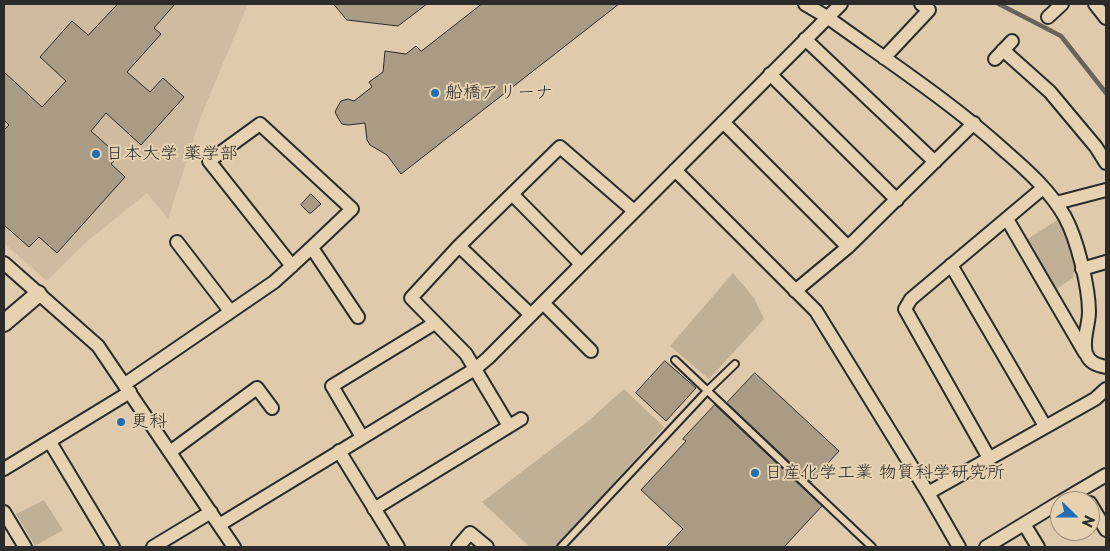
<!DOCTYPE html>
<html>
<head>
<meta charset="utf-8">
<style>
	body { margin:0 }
	#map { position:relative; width:1110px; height:551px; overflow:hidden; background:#dfcaab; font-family:"Playpen Sans",sans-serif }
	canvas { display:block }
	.frame { position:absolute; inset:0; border:5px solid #2b2b2b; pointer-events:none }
	.north { position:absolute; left:1050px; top:491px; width:50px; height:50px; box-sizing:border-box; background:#e6d1b0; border:1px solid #9b8f7b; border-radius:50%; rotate:112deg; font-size:14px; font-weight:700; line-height:20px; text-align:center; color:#2b2b2b }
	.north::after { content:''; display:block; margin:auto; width:18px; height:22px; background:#1f6fb2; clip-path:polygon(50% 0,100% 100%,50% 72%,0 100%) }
</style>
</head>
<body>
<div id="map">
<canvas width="1110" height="551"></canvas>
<div class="frame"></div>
<div class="north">N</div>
</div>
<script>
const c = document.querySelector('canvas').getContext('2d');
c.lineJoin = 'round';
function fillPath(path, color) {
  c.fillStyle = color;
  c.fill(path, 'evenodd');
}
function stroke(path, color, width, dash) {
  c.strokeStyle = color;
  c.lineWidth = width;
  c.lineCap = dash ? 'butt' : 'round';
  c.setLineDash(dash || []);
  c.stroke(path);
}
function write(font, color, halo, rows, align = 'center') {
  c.font = font + ' "Playpen Sans","Klee One",sans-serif';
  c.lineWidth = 4;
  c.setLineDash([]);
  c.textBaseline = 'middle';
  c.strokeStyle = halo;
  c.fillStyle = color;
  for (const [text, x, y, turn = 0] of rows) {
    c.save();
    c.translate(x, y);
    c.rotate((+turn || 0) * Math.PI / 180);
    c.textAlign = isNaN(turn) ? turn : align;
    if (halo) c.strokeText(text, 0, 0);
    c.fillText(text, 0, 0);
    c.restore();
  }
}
const built = new Path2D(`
	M4,4H248L201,116L168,219L147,193L84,244L47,281L4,243Z`);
const green = new Path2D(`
	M1059,219C1068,238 1078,257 1073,278L1055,290L1026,240Z
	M733,273L754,298L764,319L709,379L670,346Z
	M624,389L664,427L557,547H530L482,502L586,423Z
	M44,500L63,530L35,546L16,514Z`);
const stream = new Path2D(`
	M999,4L1061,36L1106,93`);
const building = new Path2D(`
	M118,4H175L154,28L161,34L127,72L150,92L163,78L184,97L141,145L106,113L91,131L119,156L111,164L125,177L57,253L39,237L29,247L4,225V130L9,125L4,120V72L42,107L66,81L40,57L72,21L88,35Z
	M334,4H427L398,26L347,20Z
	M482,4H619L401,174L387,155L370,145L367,140L365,123L348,125L342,124L338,118L335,112L338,106L341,101L348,99L354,101L372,87L369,82L383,72L385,51L406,54L416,46L421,51Z
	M311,194L321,204L311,213H309L301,205Z
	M665,361L696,388L666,421L636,393Z
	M755,373L839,451L811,482L727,403Z
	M715,405L822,506L784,547H666L683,529L641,490L686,441L683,439Z`);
const lane = new Path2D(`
	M675,360L872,547
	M561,547L708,390L735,364`);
const street = new Path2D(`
	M805,4L827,17C888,61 951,102 1006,152C1028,171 1051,192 1065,217C1077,239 1089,287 1089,312C1089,325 1082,340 1086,353C1089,363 1097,365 1106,367
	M1095,4L1106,18
	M1048,17L1062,4
	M805,39L935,162
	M1003,50L1050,92L1096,147L1106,163
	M884,58L929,10L921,4
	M995,59L1012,41
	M770,74L897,200
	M723,122L848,247
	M675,170L816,311L928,493L959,547
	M512,194L581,264
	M1056,203L1106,190
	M1007,219L1085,353
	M177,242L230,311
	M459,246L531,315
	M312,248L358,317
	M4,263L98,346L234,547
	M951,265L1045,426
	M1082,269L1106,262
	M795,291L848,247L974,123
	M543,303L591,351
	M125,384L274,282C301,258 326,234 352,209L260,124L209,161L292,266
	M509,426L466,354L411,298L459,246L560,147L634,211
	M362,437L332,386L435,323
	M50,442L113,547
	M339,451L398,547
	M170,452L257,388L272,408
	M989,458L905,309L911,299L1043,188
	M4,469L130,392
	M928,493L1095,399L1106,389
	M1062,501L1106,475
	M1090,503L1106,530
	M374,509L521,419
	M4,512L25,547
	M1024,524L1038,547
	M219,525L475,369L488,358L841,4
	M153,547L211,512
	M458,547L470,533L487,547
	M986,547L1060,502`);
const secondary = new Path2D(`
	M4,323L38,294`);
const markers = [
	[435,93,5,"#1f6fb2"],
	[96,154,5,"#1f6fb2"],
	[121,422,5,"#1f6fb2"],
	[755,473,5,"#1f6fb2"]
];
const poiNames = [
	["船橋アリーナ",445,93],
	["日本大学 薬学部",106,154],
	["更科",131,422],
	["日産化学工業 物質科学研究所",765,473]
];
fillPath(built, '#cfbca0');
fillPath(green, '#c0b095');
stroke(stream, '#6b6359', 4.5);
fillPath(building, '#aa9b85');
stroke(building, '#2b2b2b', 1);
stroke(lane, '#2b2b2b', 10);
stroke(street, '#2b2b2b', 16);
stroke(secondary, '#2b2b2b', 20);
stroke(lane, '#e6d1b0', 6);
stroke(street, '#e6d1b0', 12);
stroke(secondary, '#e6d1b0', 16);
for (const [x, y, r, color] of markers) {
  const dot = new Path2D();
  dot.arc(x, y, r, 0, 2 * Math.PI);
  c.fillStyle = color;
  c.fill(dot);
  stroke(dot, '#e6d1b0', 2);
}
write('18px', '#2b2b2b', '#e6d1b0', poiNames, 'left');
</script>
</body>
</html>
